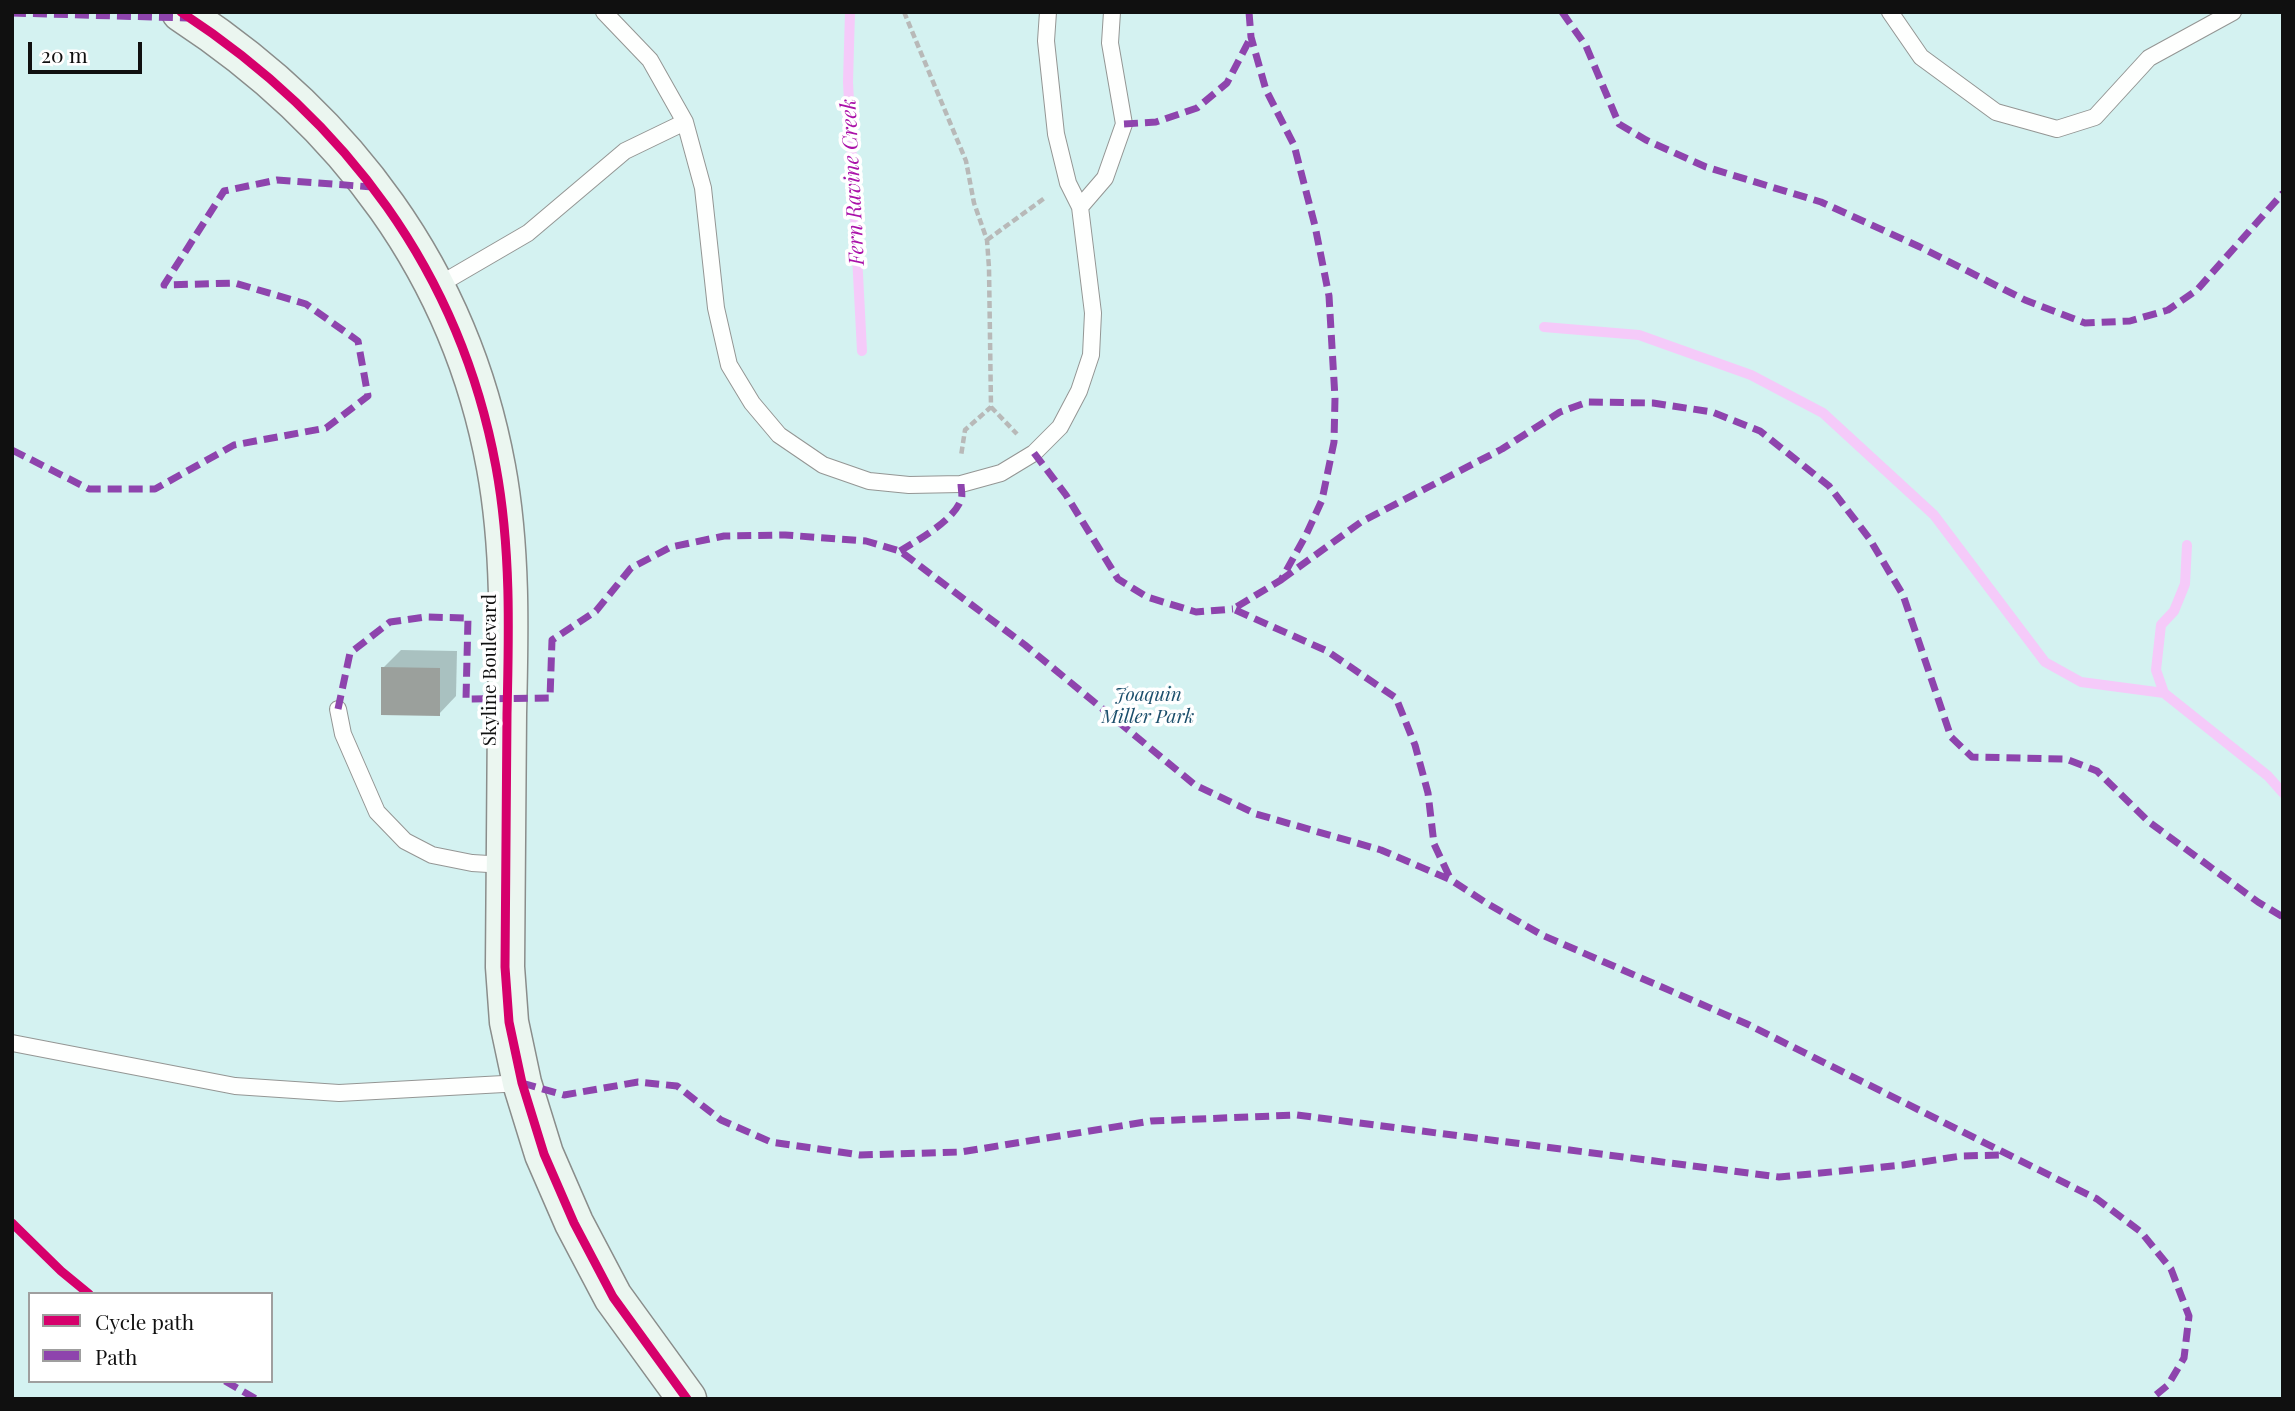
<!DOCTYPE html>
<html>
<head>
<meta charset="utf-8">
<style>
	body { margin:0 }
	#map { position:relative; width:2295px; height:1411px; overflow:hidden; background:#f6fcf8; font-family:"Playfair Display",serif }
	canvas { display:block }
	.frame { position:absolute; inset:0; border:14px solid #101010; pointer-events:none }
	.legend { position:absolute; left:28px; top:1292px; width:245px; height:91px; box-sizing:border-box; background:#fff; border:2px solid #9f9f9f; margin:0; padding:9px 12px; list-style:none; font-size:21px; color:#101010 }
	.legend li { display:flex; align-items:center; gap:14px; height:35px }
	.legend b { width:35px; border:2px solid #9f9f9f }
	.scale { position:absolute; left:28px; top:42px; width:114px; height:32px; box-sizing:border-box; border:4px solid #101010; border-top:0; padding-left:9px; font-size:21px; line-height:24px; white-space:nowrap; color:#101010; -webkit-text-stroke:5px #fff; paint-order:stroke }
</style>
</head>
<body>
<div id="map">
<canvas width="2295" height="1411"></canvas>
<div class="frame"></div>
<ul class="legend">
<li><b style="height:9px;background:#d6006c"></b>Cycle path</li>
<li><b style="height:9px;background:#8e44ad"></b>Path</li>
</ul>
<div class="scale">20 m</div>
</div>
<script>
const c = document.querySelector('canvas').getContext('2d');
c.lineJoin = 'round';
function fillPath(path, color) {
  c.fillStyle = color;
  c.fill(path, 'evenodd');
}
function stroke(path, color, width, dash) {
  c.strokeStyle = color;
  c.lineWidth = width;
  c.lineCap = dash ? 'butt' : 'round';
  c.setLineDash(dash || []);
  c.stroke(path);
}
function write(font, color, halo, rows, align = 'center') {
  c.font = font + ' "Playfair Display",serif';
  c.lineWidth = 7;
  c.setLineDash([]);
  c.textBaseline = 'middle';
  c.strokeStyle = halo;
  c.fillStyle = color;
  for (const [text, x, y, turn = 0] of rows) {
    c.save();
    c.translate(x, y);
    c.rotate((+turn || 0) * Math.PI / 180);
    c.textAlign = isNaN(turn) ? turn : align;
    if (halo) c.strokeText(text, 0, 0);
    c.fillText(text, 0, 0);
    c.restore();
  }
}
const green = new Path2D(`
	M12,12H2283V1399H12ZM30,1294H271V1381H30Z`);
const shadow = new Path2D(`
	M401,650L457,651L456,696L439,714L383,668Z`);
const stream = new Path2D(`
	M850,12L848,82L862,351
	M1544,327L1639,335L1751,375L1823,413L1934,515L2045,662L2081,682L2164,693L2268,776L2283,793
	M2164,693L2156,670L2161,625L2174,611L2185,584L2187,545`);
const building = new Path2D(`
	M381,667L440,668V716L381,715Z`);
const path = new Path2D(`
	M904,12L966,161L974,203L987,240L989,268L991,407L965,430L961,456
	M987,240L1046,197
	M991,407L1017,434`);
const lane = new Path2D(`
	M604,12L650,60L685,122L703,188L716,308L729,365L752,403L779,435L823,465L869,481L909,485L961,484L1001,473L1034,453L1060,427L1079,391L1091,355L1093,313L1080,207L1068,183L1056,134L1046,41L1048,12
	M1890,12L1921,57L1996,112L2057,129L2095,117L2149,58L2233,12
	M1080,207L1105,178L1124,124L1110,43L1112,12
	M437,286L528,233L625,151L685,122
	M338,709L343,734L377,812L405,841L432,855L472,863L505,865
	M12,1043L235,1086L339,1093L522,1083`);
const secondary = new Path2D(`
	M181,12C346,120 460,272 496,467C511,548 509,632 507,714C506,798 505,882 505,967L509,1022L522,1083L544,1154L574,1223L613,1297L687,1399`);
const quiet = new Path2D(`
	M1249,12L1251,37L1266,90L1294,145L1315,226L1329,296L1335,398L1334,442L1322,500L1306,535L1281,580L1233,609L1327,651L1396,698L1415,745L1428,793L1434,844L1451,880
	M1562,12L1586,46L1619,124L1646,140L1706,167L1821,202L1920,247L2025,300L2085,323L2130,321L2168,310L2197,290L2283,193
	M12,13L187,18
	M1124,124L1156,122L1197,108L1227,83L1251,37
	M12,450L89,489H155L234,445L326,428L368,396L358,341L306,304L235,283L164,285L224,191L277,180L372,187
	M1034,453L1066,495L1118,579L1147,597L1196,612L1233,609
	M900,551C918,540 953,521 961,500C963,496 961,489 961,484
	M1281,580L1361,522L1502,449L1560,412L1588,402L1653,403L1712,412L1760,431L1829,486L1869,538L1903,595L1951,737L1972,757L2066,759L2097,771L2149,822L2258,902L2283,917
	M338,709L350,653L390,622L425,617L468,618L466,699L550,698L552,640L596,611L631,568L671,547L724,536L785,535L866,541L900,551L1025,645L1195,785L1256,814L1381,850L1451,880L1488,904L1542,935L1747,1024L2097,1199L2141,1232L2171,1269L2189,1316L2184,1358L2168,1385L2151,1399
	M522,1083L564,1095L638,1082L677,1086L721,1120L771,1142L860,1155L961,1152L1151,1121L1297,1115L1779,1177L1903,1165L1961,1156L2003,1155
	M225,1381L256,1399`);
const cycleway = new Path2D(`
	M181,12C346,120 460,272 496,467C511,548 509,632 507,714C506,798 505,882 505,967L509,1022L522,1083L544,1154L574,1223L613,1297L687,1399
	M12,1223L61,1271L89,1294`);
const streetNames = [
	["Skyline Boulevard",490,670,-90]
];
const parkNames = [
	["Joaquin",1148,695],
	["Miller Park",1148,717]
];
const waterNames = [
	["Fern Ravine Creek",853,182,-93]
];
fillPath(green, '#d4f2f1');
fillPath(shadow, '#0003');
stroke(stream, '#f5caf9', 10);
fillPath(building, '#9ba09c');
stroke(lane, '#949694', 18);
stroke(secondary, '#8a8d8b', 41);
stroke(path, '#b8b9b8', 4.5, [7, 3.5]);
stroke(lane, '#fefffe', 16);
stroke(secondary, '#ebf6f0', 38);
stroke(quiet, '#8e44ad', 7, [14, 7]);
stroke(cycleway, '#d6006c', 9);
write('19px', '#101010', '#fff', streetNames);
write('italic 19px', '#1c4f6c', '#fff', parkNames);
write('italic 21px', '#aa11a9', '#fff', waterNames);
</script>
</body>
</html>
